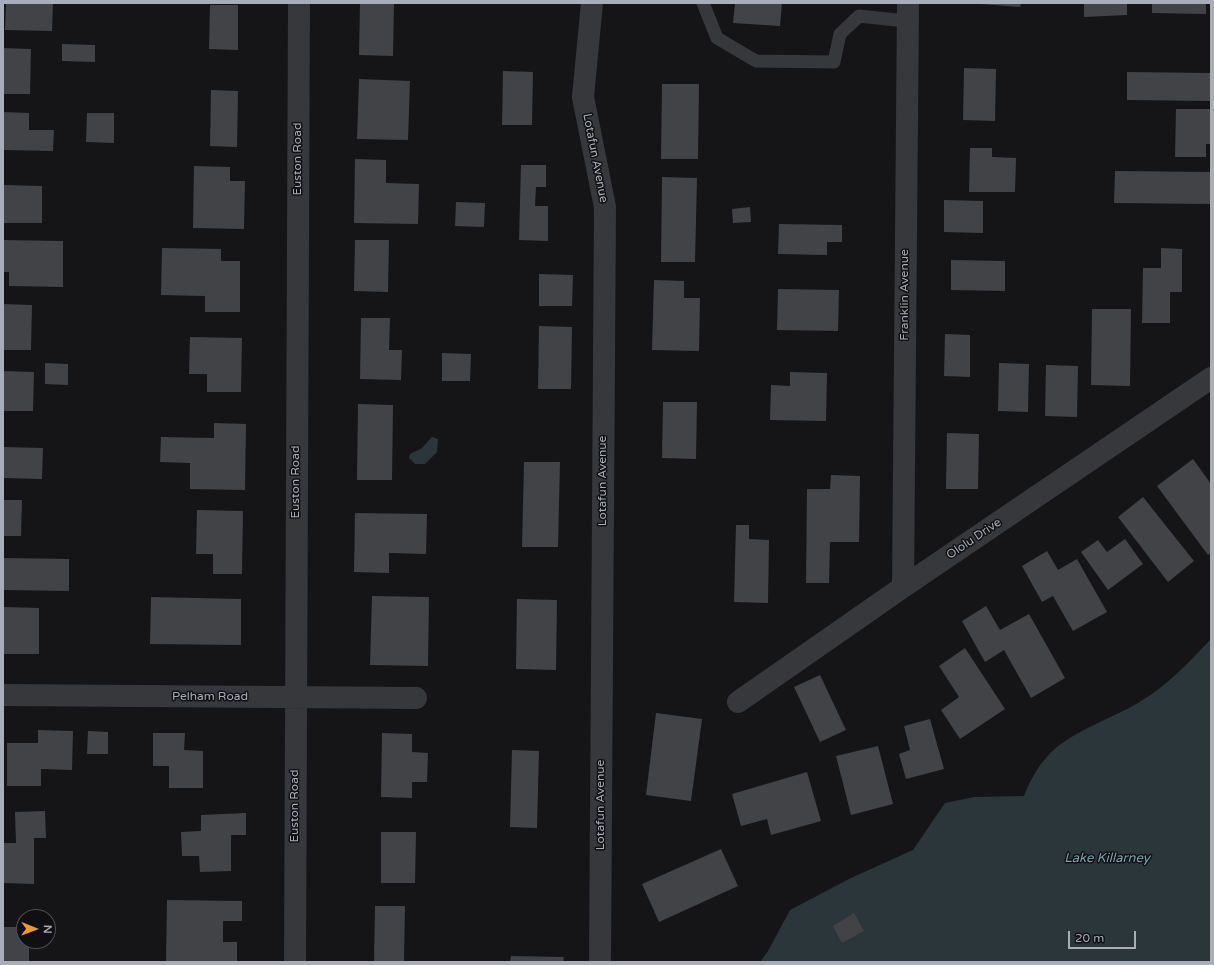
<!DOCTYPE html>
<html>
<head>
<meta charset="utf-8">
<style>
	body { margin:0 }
	#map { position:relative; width:1214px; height:965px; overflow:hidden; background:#151517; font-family:"Varela Round",sans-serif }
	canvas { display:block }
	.frame { position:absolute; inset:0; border:4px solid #a7aeb7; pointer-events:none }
	.north { position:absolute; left:16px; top:909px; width:40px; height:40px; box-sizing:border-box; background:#101012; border:1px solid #4c4f54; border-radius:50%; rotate:91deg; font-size:11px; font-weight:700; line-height:16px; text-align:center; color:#a7aeb7 }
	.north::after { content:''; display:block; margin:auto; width:14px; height:18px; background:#f19733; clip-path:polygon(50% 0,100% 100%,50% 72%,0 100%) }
	.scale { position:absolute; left:1068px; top:931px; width:68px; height:18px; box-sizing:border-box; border:2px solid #a7aeb7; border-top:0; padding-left:5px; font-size:12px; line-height:14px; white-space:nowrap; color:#a7aeb7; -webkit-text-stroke:3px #101012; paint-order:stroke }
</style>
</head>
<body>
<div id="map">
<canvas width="1214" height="965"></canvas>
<div class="frame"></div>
<div class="north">N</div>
<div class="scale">20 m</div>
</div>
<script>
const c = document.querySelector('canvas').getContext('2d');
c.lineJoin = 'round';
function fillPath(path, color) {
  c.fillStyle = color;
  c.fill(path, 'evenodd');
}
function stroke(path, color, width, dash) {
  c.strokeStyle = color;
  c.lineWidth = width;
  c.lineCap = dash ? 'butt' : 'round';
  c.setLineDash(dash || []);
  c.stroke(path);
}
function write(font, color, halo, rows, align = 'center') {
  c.font = font + ' "Varela Round",sans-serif';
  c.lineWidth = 3;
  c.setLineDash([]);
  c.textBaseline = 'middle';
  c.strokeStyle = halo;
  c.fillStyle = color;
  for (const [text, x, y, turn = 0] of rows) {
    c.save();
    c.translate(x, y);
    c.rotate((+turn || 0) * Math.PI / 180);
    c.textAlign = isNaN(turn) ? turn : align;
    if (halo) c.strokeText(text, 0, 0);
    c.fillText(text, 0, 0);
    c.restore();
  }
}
const water = new Path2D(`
	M432,437L438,439L437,452L425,464H415L409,458L410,454L422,448Z
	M1211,639V962H760L768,951L790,910L851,878L913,850L945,803L974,797L1024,796C1030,781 1036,769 1047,757C1065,734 1113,718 1138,703C1166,687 1189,662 1211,639Z`);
const building = new Path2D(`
	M6,3H53L52,31L5,30Z
	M735,3H782L780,26L733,23Z
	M967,3H1021L1020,7Z
	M1084,3H1127V15L1084,17Z
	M1152,3H1206V14L1152,13Z
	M360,4H394L393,56L359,55Z
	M210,5H238V50L209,49Z
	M62,44L95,45V62L62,61Z
	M3,48L31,49L30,94H3Z
	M964,68L996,69L995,121L963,120Z
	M503,71L533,72L532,125H502Z
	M1127,72L1210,73V101L1127,100Z
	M359,79L410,81L408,140L357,139Z
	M662,84H699L698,159H661Z
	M211,90L238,91L237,147L210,146Z
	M1176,109H1211V144H1206V157H1175Z
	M3,112L29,113V130H54L53,151L3,150Z
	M87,113H114V143L86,142Z
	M970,148H992V157L1016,158L1015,192H969Z
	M355,159L386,160V183L419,184L418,224L354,223Z
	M521,165H546V187H536L535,206H548V241L519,240Z
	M194,166L230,167V181H245L244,229L193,228Z
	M1115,171L1211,172V204L1114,203Z
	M662,177L697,178L695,262H661Z
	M3,185L42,186V223H3Z
	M944,200L983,201V233L944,232Z
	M456,202L485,203L484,227L455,226Z
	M750,207L751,222L733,223L732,209Z
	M779,224L842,225V242H827V255L778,254Z
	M3,240L63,241V287L9,286V272H3Z
	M355,240H389L388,292L354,291Z
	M162,248L221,249V261H240V312H205V296L161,295Z
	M1161,248L1182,249V292H1170V323H1142L1143,268H1161Z
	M951,260L1005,261V291L951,290Z
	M539,274L573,275L572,306H539Z
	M654,280L684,281V298H700L699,351L652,350Z
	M778,289L839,290L838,331L777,330Z
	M3,304L32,305L31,350H3Z
	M1092,309H1131L1130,386L1091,385Z
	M361,318H390L389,350H402L401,380L360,379Z
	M539,326L572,327L571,389H538Z
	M945,334L970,335V377L944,376Z
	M190,337L242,338L241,392H207V374H189Z
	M442,353L471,354L470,381H442Z
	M45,363L68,364V385L45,384Z
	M999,363L1029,364L1028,412L998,411Z
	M1046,365L1078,366L1077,417L1045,416Z
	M3,371L34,372L33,411H3Z
	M790,372L827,373L826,421L770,420L771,385L790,386Z
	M663,402H697L696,459L662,458Z
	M358,404L393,405L392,480H357Z
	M214,423L246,424L245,490L190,489V463L160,462L161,437L214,438Z
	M947,433L979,434L978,489H946Z
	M3,447L43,448L42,479L3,478Z
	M1193,459L1211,484V553L1208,555L1157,486Z
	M524,462H560L558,547H522Z
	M831,475L860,476L859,542H830L829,583H806L807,489H830Z
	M1143,497L1194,561L1168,582L1118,517Z
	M3,500H22L21,536H3Z
	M197,510L243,511L242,574H213V554H196Z
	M355,513L427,514L426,554L389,553V573L354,572Z
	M736,525H749V539L769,540L768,603L734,602Z
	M1125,539L1143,564L1108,590L1081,552L1098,540L1107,552Z
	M1047,551L1058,570L1077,559L1107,612L1073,631L1053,596L1042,602L1022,566Z
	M3,558L69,559V591L3,590Z
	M372,596L429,597L428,666L370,665Z
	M151,597L241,599V645L150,644Z
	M517,599L557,600L556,670L516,669Z
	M986,606L1000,630L1029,614L1065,678L1031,698L1004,650L985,662L962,621Z
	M3,607L39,608V654H3Z
	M965,648L1005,709L960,739L941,710L959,697L939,666Z
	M820,675L846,730L820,742L794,687Z
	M656,713L702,719L691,801L646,795Z
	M930,719L944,769L906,779L899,754L910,750L904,726Z
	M38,730L73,731L72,770L41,769V786H7V743H38Z
	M88,731L108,732V754H87Z
	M153,733H185L184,750L203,751V788H169V766H153Z
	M382,733L412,734V752L428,753L427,782H412V798L381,797Z
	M878,746L893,804L851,815L836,756Z
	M512,750L539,751L537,828L510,827Z
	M807,772L821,821L771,835L767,819L741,826L732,794Z
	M45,811L46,838H34V884L3,883V843H16L15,812Z
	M246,813V835H231V871L200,872L199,856H182L181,832L201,831V815Z
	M381,832H416L415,883H381Z
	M721,849L738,886L659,922L642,884Z
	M167,900L242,901V921H223V942H237V962H166Z
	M375,906H405L404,962H374Z
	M854,913L864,931L842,943L833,926Z
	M3,927H24V941H29V962H3Z
	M511,956L564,957L563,962H510Z`);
const service = new Path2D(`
	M703,3L717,38L756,61L834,62L840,34L859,16L906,21`);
const minor = new Path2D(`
	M592,3L583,97L605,207L600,962
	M903,587L908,3
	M3,695L416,698
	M738,702L903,587L1211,378
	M295,962L299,3`);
const streetNames = [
	["Lotafun Avenue",595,158,79],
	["Euston Road",298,159,-90],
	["Franklin Avenue",905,295,-90],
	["Lotafun Avenue",603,481,-90],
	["Euston Road",296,482,-90],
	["Ololu Drive",974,539,-34],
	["Pelham Road",210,697],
	["Lotafun Avenue",601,805,-90],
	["Euston Road",295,806,-90]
];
const waterNames = [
	["Lake Killarney",1107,859]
];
fillPath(water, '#2b363b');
fillPath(building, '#414347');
stroke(service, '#36383c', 13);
stroke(minor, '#36383c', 22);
write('12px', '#a7aeb7', '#101012', streetNames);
write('italic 13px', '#7ea1b2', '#101012', waterNames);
</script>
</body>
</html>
